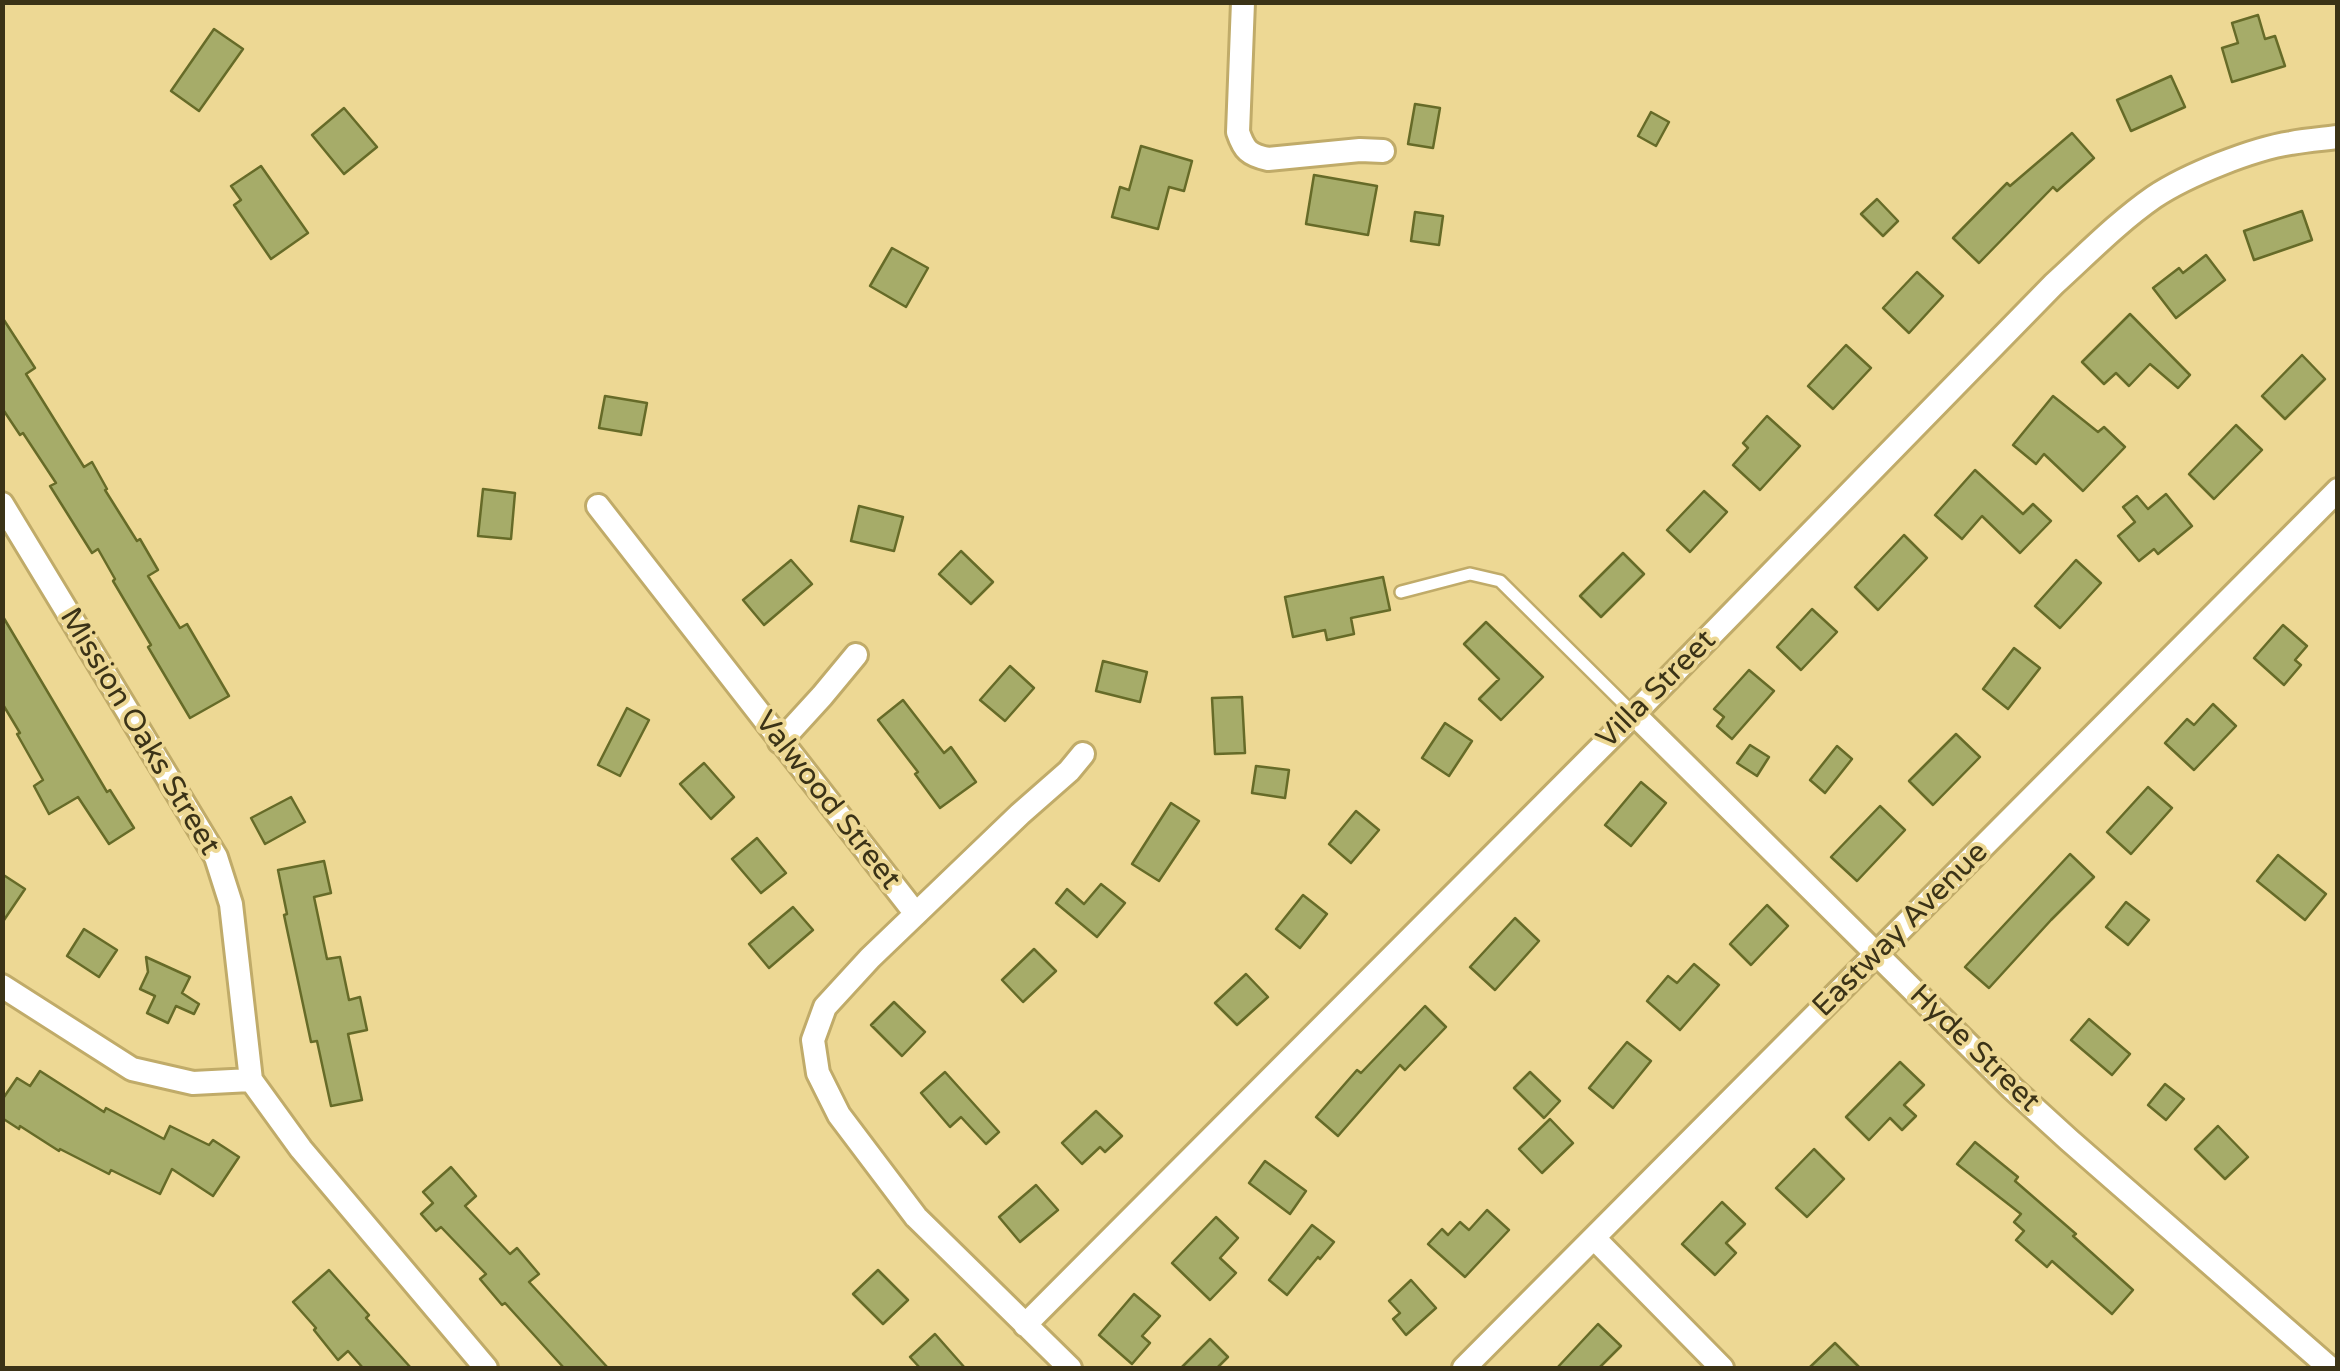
<!DOCTYPE html>
<html>
<head>
<meta charset="utf-8">
<style>
	body { margin:0 }
	#map { position:relative; width:2340px; height:1371px; overflow:hidden; background:#edd894; font-family:"Varela Round",sans-serif }
	canvas { display:block }
	.frame { position:absolute; inset:0; border:5px solid #3b3317; pointer-events:none }
</style>
</head>
<body>
<div id="map">
<canvas width="2340" height="1371"></canvas>
<div class="frame"></div>
</div>
<script>
const c = document.querySelector('canvas').getContext('2d');
c.lineJoin = 'round';
function fillPath(path, color) {
  c.fillStyle = color;
  c.fill(path, 'evenodd');
}
function stroke(path, color, width, dash) {
  c.strokeStyle = color;
  c.lineWidth = width;
  c.lineCap = dash ? 'butt' : 'round';
  c.setLineDash(dash || []);
  c.stroke(path);
}
function write(font, color, halo, rows, align = 'center') {
  c.font = font + ' "Varela Round",sans-serif';
  c.lineWidth = 8;
  c.setLineDash([]);
  c.textBaseline = 'middle';
  c.strokeStyle = halo;
  c.fillStyle = color;
  for (const [text, x, y, turn = 0] of rows) {
    c.save();
    c.translate(x, y);
    c.rotate((+turn || 0) * Math.PI / 180);
    c.textAlign = isNaN(turn) ? turn : align;
    if (halo) c.strokeText(text, 0, 0);
    c.fillText(text, 0, 0);
    c.restore();
  }
}
const building = new Path2D(`
	M2258,15L2265,39L2275,36L2285,66L2232,82L2222,48L2238,43L2232,23Z
	M214,29L243,49L199,111L171,91Z
	M2171,76L2185,107L2131,131L2117,100Z
	M1415,104L1440,108L1433,148L1408,144Z
	M344,108L377,147L344,174L312,135Z
	M1651,112L1669,122L1656,146L1638,136Z
	M2072,133L2094,158L2057,191L2053,187L1979,263L1953,238L2007,183L2010,186Z
	M1141,146L1192,161L1184,191L1169,187L1158,229L1112,217L1120,187L1129,190Z
	M261,166L308,233L271,259L234,205L241,200L231,186Z
	M1314,175L1377,186L1368,235L1306,224Z
	M1877,199L1898,221L1883,236L1861,214Z
	M2302,211L2312,240L2254,260L2244,231Z
	M1415,212L1443,216L1439,245L1411,241Z
	M892,248L928,268L906,307L870,286Z
	M2206,255L2225,280L2176,318L2153,288L2179,268L2183,273Z
	M1917,272L1943,296L1909,333L1883,308Z
	M2130,314L2190,375L2178,388L2150,364L2129,386L2116,373L2104,384L2082,362Z
	M2,317L35,368L26,374L84,467L92,462L107,489L105,490L137,541L140,539L158,570L148,576L180,628L187,624L229,696L190,718L148,647L151,645L113,581L115,579L98,549L92,553L50,486L56,483L23,433L20,435L2,408Z
	M1846,345L1871,368L1833,409L1808,386Z
	M2302,355L2325,379L2285,419L2262,396Z
	M605,396L647,403L641,435L599,428Z
	M2053,396L2098,432L2104,427L2125,447L2083,491L2044,454L2036,464L2013,445Z
	M1767,416L1800,446L1760,490L1733,465L1748,448L1743,443Z
	M2236,425L2262,450L2214,499L2189,474Z
	M1975,470L2023,514L2033,504L2051,521L2020,553L1982,516L1962,539L1935,515Z
	M483,489L515,493L511,539L478,536Z
	M1704,491L1727,512L1690,552L1667,530Z
	M2166,494L2192,526L2158,554L2154,549L2139,561L2118,536L2135,522L2123,507L2137,496L2148,509Z
	M859,506L903,517L894,551L851,541Z
	M1904,535L1927,558L1878,610L1855,587Z
	M961,551L993,582L971,604L939,574Z
	M1623,553L1644,574L1601,617L1580,596Z
	M791,560L812,584L764,625L743,600Z
	M2076,560L2101,583L2060,628L2035,606Z
	M1383,577L1390,610L1351,618L1354,634L1327,640L1325,630L1293,637L1285,597Z
	M1812,609L1837,632L1801,670L1777,647Z
	M2,615L107,792L110,790L134,828L109,844L78,797L49,814L34,786L43,780L17,734L20,733L2,703Z
	M1486,622L1543,677L1501,720L1479,699L1499,679L1464,644Z
	M2283,625L2307,646L2295,660L2301,665L2284,685L2254,658Z
	M2014,648L2040,668L2008,709L1983,689Z
	M1103,661L1147,672L1140,702L1096,691Z
	M1010,666L1034,688L1005,721L980,700Z
	M1749,670L1774,691L1732,739L1717,726L1724,717L1714,709Z
	M1242,697L1245,753L1215,754L1212,698Z
	M903,700L944,753L951,747L976,782L940,808L915,774L918,772L878,720Z
	M2213,704L2236,726L2194,770L2165,743L2187,719L2194,725Z
	M627,708L649,720L620,776L598,765Z
	M1445,723L1472,741L1449,776L1422,758Z
	M1956,734L1980,757L1933,805L1909,781Z
	M1750,745L1769,757L1757,776L1737,763Z
	M1837,746L1852,759L1825,793L1810,780Z
	M704,763L734,797L711,819L680,784Z
	M1256,766L1289,770L1285,798L1252,793Z
	M1641,782L1666,803L1631,846L1605,825Z
	M2148,787L2172,808L2131,854L2107,832Z
	M291,797L305,822L265,844L251,818Z
	M1171,803L1199,821L1159,881L1132,864Z
	M1880,806L1905,830L1857,881L1831,857Z
	M1356,811L1379,830L1351,863L1329,844Z
	M757,838L786,873L761,893L732,859Z
	M2070,854L2094,877L2051,920L1989,988L1965,967Z
	M2278,855L2326,894L2305,920L2257,881Z
	M324,861L331,893L314,897L327,959L340,957L349,1000L360,997L367,1030L348,1034L362,1100L331,1106L317,1041L311,1042L284,915L287,914L278,870Z
	M2,874L25,889L2,923Z
	M1101,884L1125,903L1097,937L1056,903L1067,889L1084,904Z
	M1303,895L1327,914L1300,948L1276,929Z
	M2126,902L2149,920L2128,945L2106,927Z
	M1767,905L1788,926L1751,965L1730,944Z
	M793,907L813,930L769,968L749,944Z
	M1515,918L1539,941L1495,990L1470,967Z
	M84,929L117,950L99,977L67,956Z
	M1034,949L1056,971L1023,1002L1002,980Z
	M146,957L190,977L182,993L199,1004L194,1014L176,1006L168,1023L147,1013L155,996L140,989L148,972Z
	M1694,964L1719,985L1680,1030L1647,1001L1668,976L1677,983Z
	M1246,974L1268,997L1237,1025L1215,1003Z
	M894,1002L925,1032L902,1056L871,1025Z
	M1425,1006L1446,1027L1405,1070L1400,1065L1338,1136L1316,1117L1357,1070L1361,1073Z
	M2089,1019L2130,1054L2112,1075L2071,1040Z
	M1627,1042L1651,1061L1613,1108L1589,1088Z
	M1900,1062L1924,1085L1904,1105L1916,1116L1902,1130L1890,1118L1869,1140L1846,1117Z
	M40,1071L104,1112L106,1108L164,1139L170,1126L209,1145L213,1140L239,1157L213,1196L172,1169L160,1194L111,1170L109,1174L60,1149L59,1151L20,1126L19,1129L2,1118V1100L17,1078L30,1086Z
	M945,1072L999,1132L986,1144L961,1117L950,1127L921,1093Z
	M1530,1072L1560,1101L1544,1118L1514,1088Z
	M2165,1084L2184,1099L2166,1120L2148,1105Z
	M1096,1111L1122,1136L1105,1152L1100,1147L1082,1164L1062,1143Z
	M1550,1119L1573,1143L1542,1173L1519,1149Z
	M2218,1126L2248,1157L2225,1179L2195,1149Z
	M1975,1142L2018,1177L2015,1181L2076,1234L2073,1236L2133,1290L2112,1314L2052,1261L2047,1267L2016,1240L2024,1231L2014,1222L2021,1214L1957,1164Z
	M1814,1149L1844,1179L1807,1217L1776,1188Z
	M1265,1161L1306,1191L1290,1214L1249,1183Z
	M451,1167L476,1196L465,1206L510,1254L517,1248L539,1274L529,1282L608,1368H564L505,1303L502,1305L480,1279L486,1274L441,1227L436,1231L421,1214L433,1203L423,1192Z
	M1036,1185L1058,1210L1020,1242L999,1217Z
	M1722,1202L1745,1224L1726,1243L1736,1253L1715,1275L1682,1244Z
	M1487,1210L1509,1230L1465,1277L1428,1244L1442,1229L1448,1235L1460,1222L1469,1230Z
	M1216,1217L1238,1238L1220,1258L1236,1273L1210,1300L1172,1263Z
	M1312,1225L1334,1242L1320,1259L1318,1257L1287,1295L1269,1280Z
	M329,1270L369,1315L366,1318L411,1368H363L348,1351L338,1360L314,1330L316,1328L293,1302Z
	M878,1270L908,1300L883,1324L853,1294Z
	M1411,1280L1436,1308L1406,1335L1393,1319L1400,1313L1389,1301Z
	M1134,1294L1160,1316L1142,1336L1150,1343L1132,1364L1099,1335Z
	M1598,1324L1621,1346L1599,1368H1557Z
	M935,1334L965,1368H920L910,1357Z
	M1210,1339L1228,1357L1217,1368H1181Z
	M1835,1343L1860,1368H1809Z`);
const lane = new Path2D(`
	M1401,592L1470,574L1500,581L1634,714`);
const street = new Path2D(`
	M1243,2L1238,132C1244,150 1249,155 1268,159L1360,150L1383,151
	M2,504L216,857L231,904L251,1080L301,1149L486,1368
	M598,506L916,914
	M1634,714L2012,1088L2069,1140L2330,1368
	M780,742L822,696L856,655
	M2,986L132,1069L193,1083L251,1080
	M1594,1238L1722,1368
	M1025,1325L1634,714L2054,284C2087,254 2118,222 2154,197C2187,175 2252,149 2291,143C2306,140 2322,139 2338,137
	M1070,1368L916,1217L839,1115L818,1073L813,1040L825,1007L870,958L1020,814L1069,771L1083,754
	M1464,1368L2338,490`);
const streetNames = [
	["Villa Street",1657,690,-45],
	["Mission Oaks Street",139,732,59],
	["Valwood Street",827,801,52],
	["Eastway Avenue",1901,930,-45],
	["Hyde Street",1974,1049,44]
];
fillPath(building, '#a6ac69');
stroke(building, '#666b28', 2.5);
stroke(lane, '#c0ab69', 16);
stroke(street, '#c0ab69', 28);
stroke(lane, '#fff', 11);
stroke(street, '#fff', 22);
write('30px', '#3b3317', '#edd894', streetNames);
</script>
</body>
</html>
